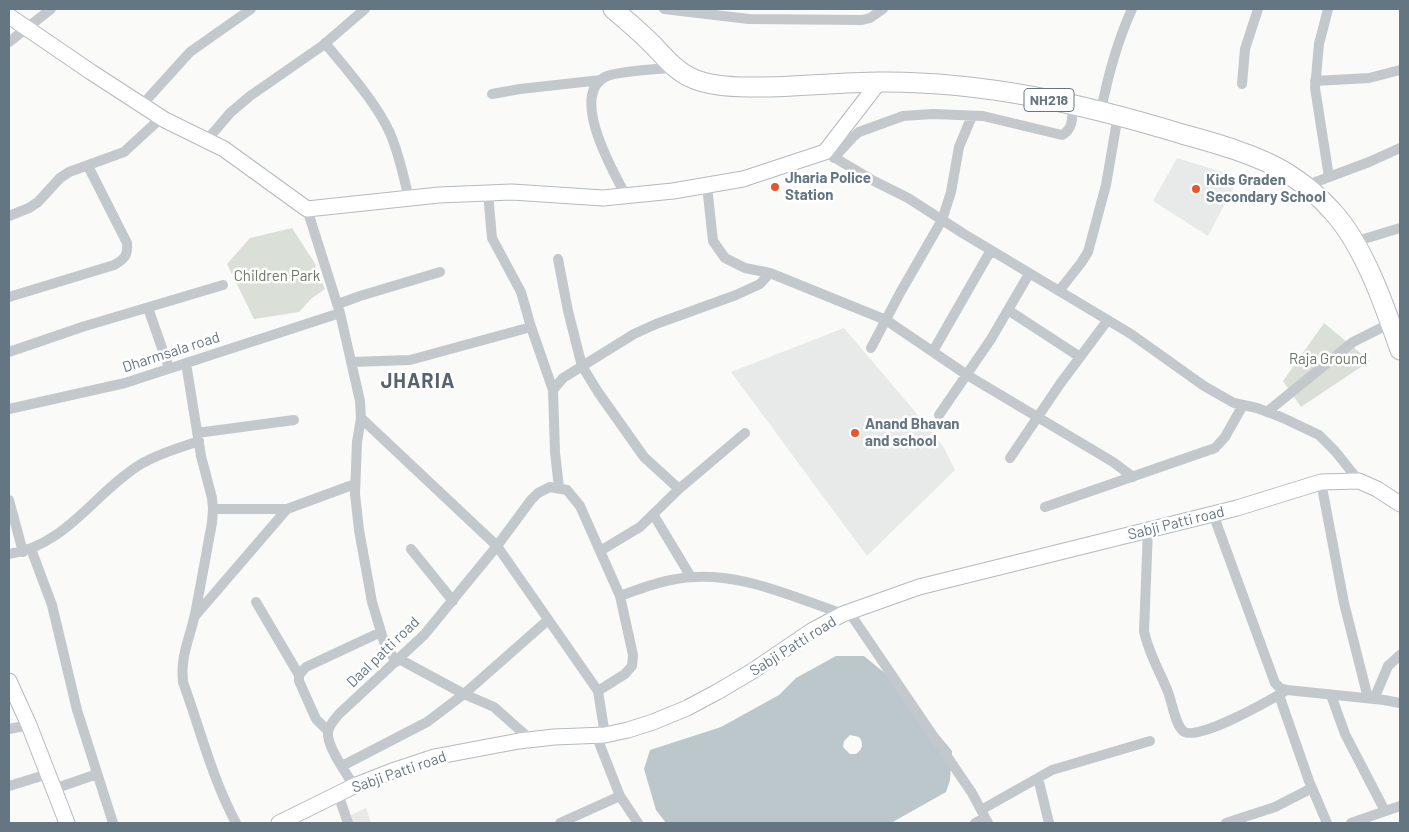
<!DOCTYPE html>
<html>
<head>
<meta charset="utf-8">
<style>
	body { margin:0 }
	#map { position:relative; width:1409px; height:832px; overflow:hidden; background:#fafaf8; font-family:Barlow,sans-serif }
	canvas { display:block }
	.frame { position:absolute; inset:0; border:10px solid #657683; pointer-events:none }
</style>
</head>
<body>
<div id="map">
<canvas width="1409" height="832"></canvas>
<div class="frame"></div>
</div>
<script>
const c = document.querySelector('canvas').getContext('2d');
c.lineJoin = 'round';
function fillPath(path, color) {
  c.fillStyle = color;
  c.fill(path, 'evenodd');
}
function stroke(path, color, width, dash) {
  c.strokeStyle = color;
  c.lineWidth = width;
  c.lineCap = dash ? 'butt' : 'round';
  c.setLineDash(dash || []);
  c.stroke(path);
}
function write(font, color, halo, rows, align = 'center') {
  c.font = font + ' Barlow,sans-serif';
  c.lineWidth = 5;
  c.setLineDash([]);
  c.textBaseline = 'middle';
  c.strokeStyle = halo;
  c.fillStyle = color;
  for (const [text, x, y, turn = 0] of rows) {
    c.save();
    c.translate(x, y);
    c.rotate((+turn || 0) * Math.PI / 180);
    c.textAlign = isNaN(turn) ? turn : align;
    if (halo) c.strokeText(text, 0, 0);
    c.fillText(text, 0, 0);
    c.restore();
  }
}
const built = new Path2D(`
	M1177,158L1239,177L1208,236L1153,201Z
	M844,328L923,421L943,446L955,470L867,556L731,372Z
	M366,808L371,823H344L343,819Z`);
const green = new Path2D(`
	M292,228L314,262L325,289L311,299L299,312L254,319L227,264L250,238Z
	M1324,323L1370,361L1301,407L1283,381Z`);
const water = new Path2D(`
	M836,656H864L892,679L952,751L950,780L946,792L891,823H666L656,810L644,769L650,750L721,727L779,695L796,678ZM850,735L859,737C864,743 863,749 856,754H850L843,747L844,741Z`);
const street = new Path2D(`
	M664,9L749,19L862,20L870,18L883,9
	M1328,9L1319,44L1315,88L1329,177
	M9,42L51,9
	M325,43C346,69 375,101 389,131C399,152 403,176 409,198
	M1315,81L1369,78L1400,70
	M1242,84L1245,49L1258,9
	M492,94L520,89L601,80
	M142,105L190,52L251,9
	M1101,111C1108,75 1117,42 1132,9
	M207,140L230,113L250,96L322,46L365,9
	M825,152L874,181L908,198L964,234L1131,334L1204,386L1234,403L1257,408L1281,417L1319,435L1335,451L1359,481
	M834,158L853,137L859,132L903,116L933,114L983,116L1062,135C1074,129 1072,116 1073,104
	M707,186L713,241L725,258L745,268L770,273
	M1305,186L1369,162L1400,148
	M488,193L492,238L521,292L531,327L553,390
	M626,196C614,173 569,96 605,77C617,71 659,69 674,68
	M307,209L340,313L360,401L361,418L357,442L355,494L359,530L372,602L384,642L396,662
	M9,216L29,208L38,202L60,178L69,172L124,152L161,118
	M1354,242L1400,228
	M558,259L568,311L582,366L598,392L644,457L679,489
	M1059,291L1081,263L1088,252L1106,185L1118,115
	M9,297L114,265C125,259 128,255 127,243L88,166
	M338,304L360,296L440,272
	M148,308L169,368
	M1008,310L1080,357
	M936,346L991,250
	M871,348L900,293L942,220L951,192L959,147L972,116
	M9,352L82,327L223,285
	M351,362L410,360L531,327
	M186,363L201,456L212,498L213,509L212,523C206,554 201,584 195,614C190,638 180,656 183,682C200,729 212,778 236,823
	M9,409L125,383L340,313
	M1267,412L1353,342L1391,323
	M939,415L991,339L1029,274
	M361,418L497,546L598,691L605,735
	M197,433L294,420
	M1010,458L1060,384L1107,321
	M1321,482L1344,603L1368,698
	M559,488L555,452L553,390L563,378L634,334L656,324L736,295L760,284L770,273L886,320L967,375L1113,462L1133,477
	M9,500L23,552
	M1045,507L1215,448L1225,437L1243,405
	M213,509H287L355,484
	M653,514L691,577
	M1213,514L1275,683L1280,688L1287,690L1384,700L1400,703
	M1148,530L1144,631C1148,652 1160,672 1168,692C1172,702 1175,724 1183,731C1196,743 1272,699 1287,690
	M31,549L52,605L77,710L113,823
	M411,549L453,601
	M600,551L640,527L679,489L745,433
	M9,554C66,546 95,492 141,464C159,453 179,448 199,441
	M620,596C637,590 654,583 671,580C731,567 788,595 843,614
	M256,602L299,675
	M849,612L972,793L988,823
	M195,616L287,509
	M399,659L464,694L494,707L531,740
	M1279,695L1309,781L1327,823
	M1331,695L1345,734L1385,811
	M1374,699L1388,666L1400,655
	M9,729L29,725
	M328,731L316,719L299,681V675L306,667L381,632
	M596,735L620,796L638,823
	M342,766L427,722L464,694L548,620
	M1038,778L1049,823
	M9,786L48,774
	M354,786C347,774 326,746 328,732C329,725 335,719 339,714L424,635L497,546L531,500L538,493L550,487L567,490L580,506L620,596L633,655L632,666L625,674L598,691
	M54,789L97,774
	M338,794L348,823
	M981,810L1052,770L1150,741
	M560,823L620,796
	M975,823L985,818
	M1226,823L1275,807L1312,788
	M1351,823L1400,806`);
const secondary = new Path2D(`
	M9,16L91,72L165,120L224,149L307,209L439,195L512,192L603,198L673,191L743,179L825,152L879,82
	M9,681L29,725L67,823
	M279,823L354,786L395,770L434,757L519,741L554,737L605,735L628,730L653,722L687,708L717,692L751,672L813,630L843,614L919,587L1237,508L1321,482L1359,481L1377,489L1400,504`);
const highway = new Path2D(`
	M613,9C626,20 639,31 651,43C664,56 676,72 694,79C711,86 731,87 749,87C793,88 836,82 879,82C982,81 1084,104 1182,134C1215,143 1258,155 1287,173C1304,184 1320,197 1333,212C1364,246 1385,307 1400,350`);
const markers = [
	[775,187,5,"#e4572e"],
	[1196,189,5,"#e4572e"],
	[855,433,5,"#e4572e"]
];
const shields = [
	[1049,100,50]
];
const shieldNames = [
	["NH218",1049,100]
];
const poiNames = [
	["Jharia Police",785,178],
	["Station",785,195],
	["Kids Graden",1206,180],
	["Secondary School",1206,197],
	["Anand Bhavan",865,424],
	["and school",865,441]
];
const parkNames = [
	["Children Park",277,276],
	["Raja Ground",1328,359]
];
const streetNames = [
	["Dharmsala road",171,352,-18],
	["Sabji Patti road",1176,523,-14],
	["Sabji Patti road",793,646,-32],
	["Daal patti road",383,652,-44],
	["Sabji Patti road",399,772,-19]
];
const districtNames = [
	["JHARIA",418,381]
];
fillPath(built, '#e8e9e9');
fillPath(green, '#dadfd7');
fillPath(water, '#bbc7cb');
stroke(secondary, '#b3babf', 17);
stroke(highway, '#b4b9bd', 21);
stroke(street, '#c3c8cc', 10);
stroke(secondary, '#fff', 15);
stroke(highway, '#fff', 19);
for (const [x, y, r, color] of markers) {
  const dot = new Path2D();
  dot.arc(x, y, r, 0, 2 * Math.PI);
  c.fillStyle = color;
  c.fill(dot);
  stroke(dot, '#fff', 2);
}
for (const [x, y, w] of shields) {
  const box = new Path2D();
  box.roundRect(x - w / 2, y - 11.5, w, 23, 4);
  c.fillStyle = '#fff';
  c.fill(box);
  stroke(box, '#657683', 1);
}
write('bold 14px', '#657683', null, shieldNames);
write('bold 15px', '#657683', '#fff', poiNames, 'left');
write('15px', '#687a64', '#fff', parkNames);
write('15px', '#657683', '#fff', streetNames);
c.letterSpacing = '1px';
write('bold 20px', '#57646e', '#fff', districtNames);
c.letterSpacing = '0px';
</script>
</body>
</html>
